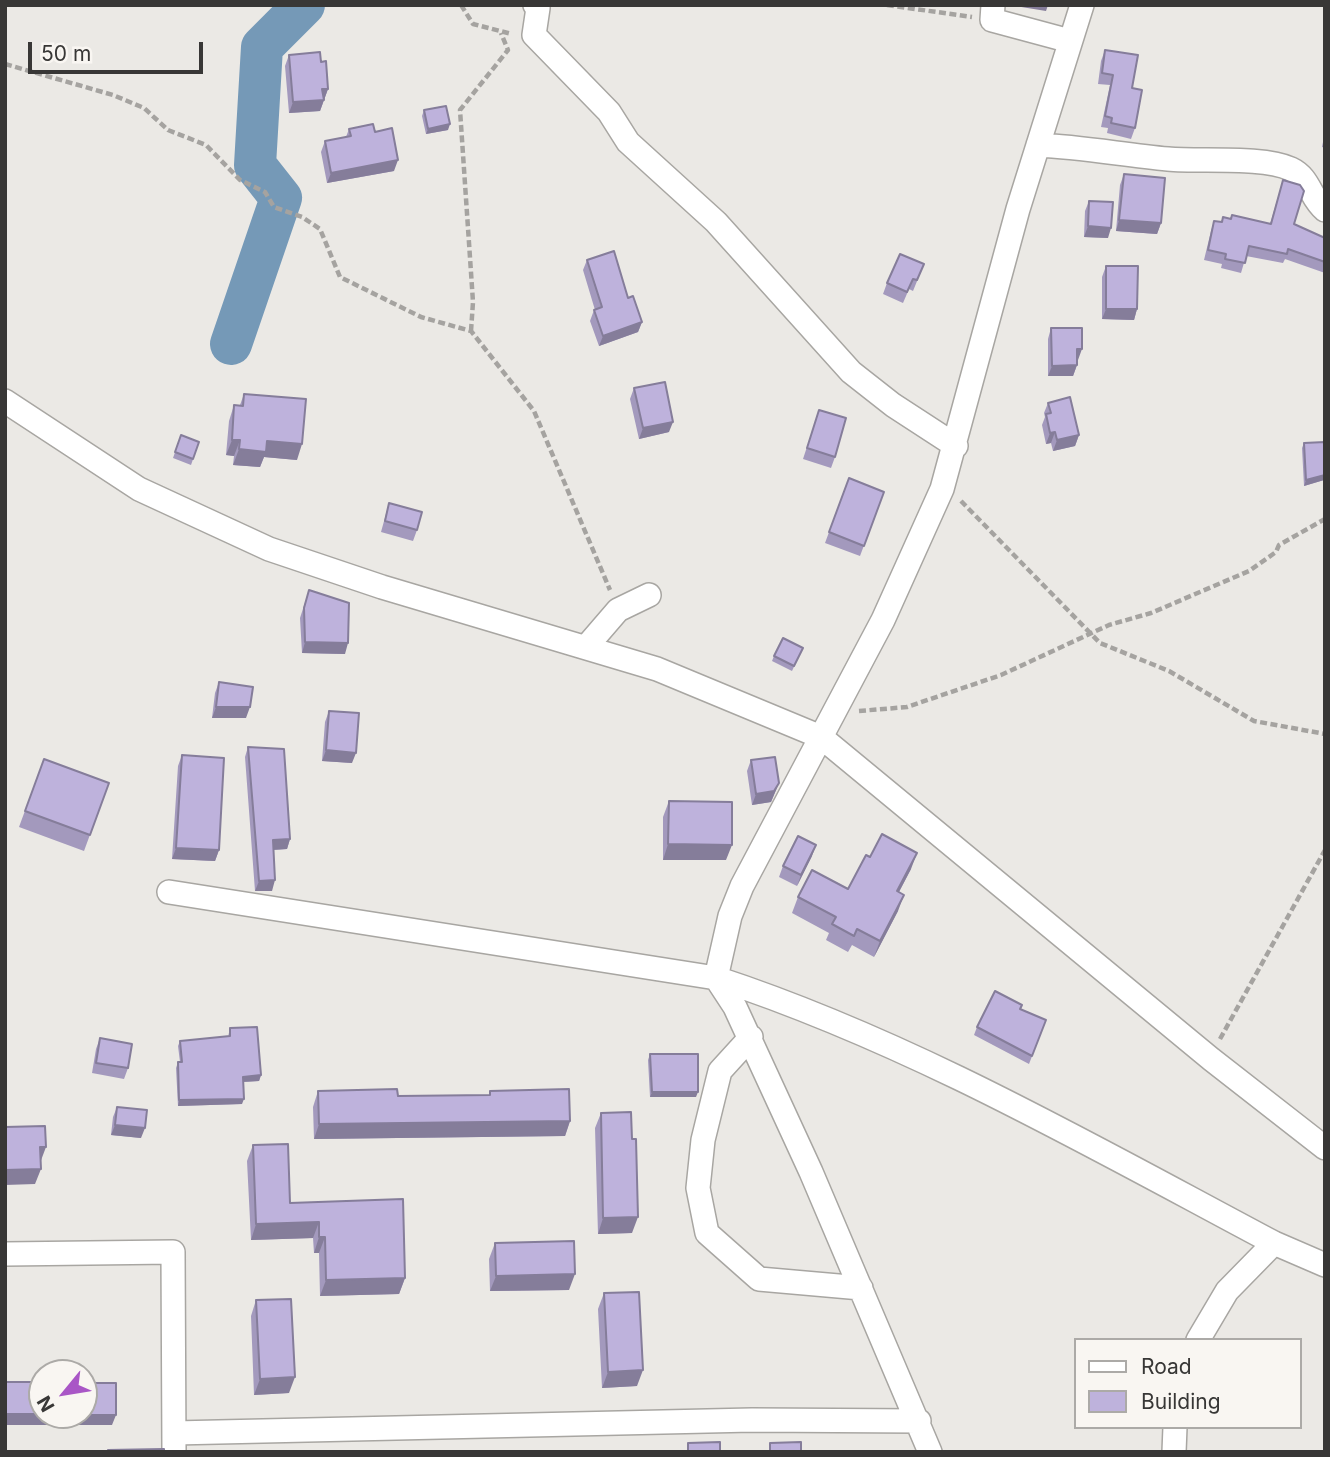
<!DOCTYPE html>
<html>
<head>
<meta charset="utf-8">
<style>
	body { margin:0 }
	#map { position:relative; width:1330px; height:1457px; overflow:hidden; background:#ebe9e5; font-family:Inter,sans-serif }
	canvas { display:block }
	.frame { position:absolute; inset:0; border:7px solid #383736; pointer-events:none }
	.legend { position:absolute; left:1074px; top:1338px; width:228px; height:91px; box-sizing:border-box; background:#f9f6f2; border:2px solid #acaaa7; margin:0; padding:9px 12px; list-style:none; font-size:21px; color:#383736 }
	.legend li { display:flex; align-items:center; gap:14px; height:35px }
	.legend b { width:35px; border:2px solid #acaaa7 }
	.north { position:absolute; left:28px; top:1359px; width:70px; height:70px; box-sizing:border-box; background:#f9f6f2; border:2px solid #acaaa7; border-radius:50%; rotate:240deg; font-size:19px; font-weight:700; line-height:28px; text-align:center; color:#383736 }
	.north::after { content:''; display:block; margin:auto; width:24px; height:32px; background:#a956c6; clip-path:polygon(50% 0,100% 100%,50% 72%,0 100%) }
	.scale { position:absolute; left:28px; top:42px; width:175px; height:32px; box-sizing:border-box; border:4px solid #383736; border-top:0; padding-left:9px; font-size:21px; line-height:24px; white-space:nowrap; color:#383736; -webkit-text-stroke:5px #f9f6f2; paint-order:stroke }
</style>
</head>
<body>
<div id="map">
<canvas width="1330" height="1457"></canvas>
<div class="frame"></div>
<ul class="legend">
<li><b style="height:9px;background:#fff"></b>Road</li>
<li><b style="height:19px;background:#beb2dc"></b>Building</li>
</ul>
<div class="north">N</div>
<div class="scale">50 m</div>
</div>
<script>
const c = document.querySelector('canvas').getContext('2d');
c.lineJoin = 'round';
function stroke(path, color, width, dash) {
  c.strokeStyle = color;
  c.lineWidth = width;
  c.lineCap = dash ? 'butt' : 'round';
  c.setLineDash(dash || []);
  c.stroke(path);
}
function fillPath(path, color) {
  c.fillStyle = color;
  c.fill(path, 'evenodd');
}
const river = new Path2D(`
	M231,344L281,198L255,165L262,47L304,5`);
const path = new Path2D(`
	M461,5L473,24L512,34
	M887,5L972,17
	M5,64L113,95L144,108L168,130L206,145L240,180L265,192L274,207L302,217L320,229L340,277L421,317L471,331L534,411L610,590
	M471,331L473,302L460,110L508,50L501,33
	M961,501L1100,643L1169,671L1254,721L1325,734
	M859,711L907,707L1001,675L1109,625L1151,613L1249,571L1276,552L1279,545L1325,519
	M1220,1039L1325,850`);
const minor = new Path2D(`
	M535,5L538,8L534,35L609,112L628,142L716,222L851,372L893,405L956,446
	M993,5L992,20L1070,41
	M1038,145C1082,147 1124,155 1168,159C1201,162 1263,156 1291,169C1310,178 1310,198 1325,210
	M5,401L139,489L269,549L382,587L657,669L821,737L1211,1059L1325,1148
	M587,646L618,610L649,595
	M169,892L716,978C911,1042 1093,1147 1274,1243L1325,1265
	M751,1037L720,1071L703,1140L698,1188L707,1233L759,1279L861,1288
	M5,1254L173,1252L174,1452
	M1198,1340L1227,1291L1274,1243
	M174,1433L752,1420L919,1421
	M930,1452L811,1172L735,1007L716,978L730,916L742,886L883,620L942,489L1018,209L1082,5
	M1174,1452L1175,1427`);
const wall = new Path2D(`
	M1105,50L1132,88L1135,128L1131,139L1107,133L1108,128L1101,127L1110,85L1098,84L1101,61Z
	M289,55L321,62L328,89L320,111L289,113L285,66Z
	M424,110L448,130L426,134L422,116Z
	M349,129L375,132L394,171L327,183L321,152L325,141L346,137Z
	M1325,132V148L1322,147Z
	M1124,174L1161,223L1157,234L1116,231L1120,185Z
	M1283,180L1294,224L1325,238V273L1285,259L1283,263L1246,256L1241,273L1221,268L1222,264L1204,260L1211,231L1214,221L1221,222L1223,217L1230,219L1232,215L1270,224Z
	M1089,201L1108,238L1084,237L1085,211Z
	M587,260L628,298L642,322L638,332L599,346L590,321L594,310H595L583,270Z
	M924,264L913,291L909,289L903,303L883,294L887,283Z
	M1106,266L1137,309L1134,320L1102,319V277Z
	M1051,328L1078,360H1077V365L1073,376H1048V339Z
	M634,388L669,432L639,439L630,399Z
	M244,394L297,460L264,457L260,467L233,465L234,456L226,455L229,421L234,405H240Z
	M1048,403L1079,435L1075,446L1053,451L1051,443L1046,444L1042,425L1045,417L1044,413Z
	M819,410L835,457L831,468L803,459Z
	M181,435L199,442L191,465L173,458Z
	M1325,442L1324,480L1304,486L1302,448L1304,443Z
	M849,478L884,492L860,556L825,543Z
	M389,503L417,530L413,541L381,532Z
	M309,590L345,654L302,653L300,618Z
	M803,648L792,671L772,661L774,656Z
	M219,682L246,718H212L215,693Z
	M329,711L352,763L322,761L325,722Z
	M248,747L290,839L287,849L274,850L272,891H255L245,757Z
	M182,755L219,850L215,861L172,859L178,766Z
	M44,759L109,783L84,851L19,827Z
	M751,760L779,783L771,802L752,805L747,771Z
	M669,801L726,860H663V817Z
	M812,856L797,886L779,877L783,866Z
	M870,857L911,869L899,892L898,911L874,957L852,945L848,952L826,940L829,933L792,913L798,897L848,889Z
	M1022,1005L1021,1009L1046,1020L1029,1064L974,1035L977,1027Z
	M230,1028L261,1075L259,1081L243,1082L242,1104L178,1106L176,1068L178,1062H180L178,1046L180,1041L228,1037Z
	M100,1038L128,1068L124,1079L92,1073L96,1049Z
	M650,1054L696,1097H650L648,1060Z
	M318,1091L398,1096L489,1095L490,1091L570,1121L565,1136L314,1139L313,1107Z
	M117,1107L141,1138L111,1135L113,1117Z
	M601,1113L632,1139V1233L598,1234L595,1128Z
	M253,1145L290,1203L405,1278L399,1294L320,1296L319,1253H314L313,1238L251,1240L247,1161Z
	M495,1243L569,1290L490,1291L489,1259Z
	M604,1293L637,1386L602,1388L598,1309Z
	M256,1300L289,1393L254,1395L251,1316Z`);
const shadedWall = new Path2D(`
	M1009,5H1048L1046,11Z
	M322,89H328L324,100H318Z
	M324,100L320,111L289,113L293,102Z
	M450,124L448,130L426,134L428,129Z
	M398,160L394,171L327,183L331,173Z
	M1119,220L1161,223L1157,234L1116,231Z
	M1088,226L1111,228L1108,238L1084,237Z
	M1106,309H1137L1134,320L1102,319Z
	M642,322L638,332L599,346L603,336Z
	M1077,349H1082L1078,360H1073Z
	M1077,365L1073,376H1048L1052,366Z
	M673,422L669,432L639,439L643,428Z
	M1055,432L1051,443L1046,444L1050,433Z
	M1079,435L1075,446L1053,451L1057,440Z
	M232,440H240L234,456L226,455Z
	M267,441L302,444L297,460L264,457L260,467L233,465L239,449Z
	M1325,475L1324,480L1304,486L1306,480Z
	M305,642L348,643L345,654L302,653Z
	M216,707H250L246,718H212Z
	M326,750L356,753L352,763L322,761Z
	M779,783L771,802L752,805L756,794Z
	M290,839L287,849L270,850L273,840Z
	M668,844L732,845L726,860H663Z
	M816,845L812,856L797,886L801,875Z
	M176,848L219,850L215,861L172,859Z
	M917,853L911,869L891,907L897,891Z
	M275,880L272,891H255L259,881Z
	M904,895L898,911L874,957L880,941Z
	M261,1075L259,1081L241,1082L243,1077Z
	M652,1092H698L696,1097H650Z
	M244,1099L242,1104L178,1106L179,1100Z
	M570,1121L565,1136L314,1139L319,1124Z
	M115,1125L145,1128L141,1138L111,1135Z
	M40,1147H46L40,1163Z
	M41,1169L35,1184L5,1185V1170Z
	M638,1217L632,1233L598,1234L603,1218Z
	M319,1222L313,1238L251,1240L256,1224Z
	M319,1237H325L319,1253H314Z
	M575,1274L569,1290L490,1291L496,1276Z
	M405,1278L399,1294L320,1296L326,1280Z
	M643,1370L637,1386L602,1388L608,1372Z
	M295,1377L289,1393L254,1395L260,1379Z
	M6,1414L42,1415H116L112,1425H5Z`);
const building = new Path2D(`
	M1105,50L1138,55L1132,88L1142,90L1135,128L1111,123L1112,118L1105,116L1113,75L1102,73Z
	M320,52L321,62L326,61L328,89H322L324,100L293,102L289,55Z
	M446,106L450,124L428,129L424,110Z
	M373,124L375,132L392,128L398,160L331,173L325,141L351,136L349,129Z
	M1124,174L1165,178L1161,223L1119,220Z
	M1283,180L1300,185L1304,191L1294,224L1325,238V262L1288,249L1287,254L1249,246L1245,263L1225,259L1226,254L1208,250L1214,221L1222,222L1223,217L1231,219L1232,215L1271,224Z
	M1089,201L1113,202L1111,228L1088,226Z
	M614,251L628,298L633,296L642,322L603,336L594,310L602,307L587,260Z
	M900,254L924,264L917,280L913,279L907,292L887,283Z
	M1106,266H1138L1137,309H1106Z
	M1051,328H1082V349H1077V365L1052,366Z
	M665,382L673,422L643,428L634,388Z
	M244,394L306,399L302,444L267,441L266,452L239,449L240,440H232L234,405L243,406Z
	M1070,397L1079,435L1057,440L1055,432L1050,433L1046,414L1051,413L1048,403Z
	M819,410L846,418L835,457L807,448Z
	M181,435L199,442L193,459L175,452Z
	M1325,442V475L1306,480L1304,443Z
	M849,478L884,492L864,546L829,532Z
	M389,503L422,512L417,530L385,521Z
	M309,590L349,603L348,643L305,642L304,608Z
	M783,638L803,648L794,666L774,656Z
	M219,682L253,687L250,707H216Z
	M329,711L359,713L356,753L326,750Z
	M248,747L284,749L290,839L273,840L275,880L259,881Z
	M182,755L224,758L219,850L176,848Z
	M775,757L779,783L774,791L756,794L751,760Z
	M44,759L109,783L90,835L25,811Z
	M669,801L732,802V845L668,844Z
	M882,834L917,853L897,891L904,895L880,941L857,929L854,936L832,924L836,917L798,897L812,870L848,889L866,855L870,857Z
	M798,836L816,845L801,875L783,866Z
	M995,991L1022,1005L1020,1009L1046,1020L1032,1056L977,1027Z
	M257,1027L261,1075L243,1077L244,1099L179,1100L178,1062H182L180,1041L230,1036V1028Z
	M100,1038L132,1044L128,1068L96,1063Z
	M650,1054H698V1092H652Z
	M397,1089L398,1096L490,1095V1091L569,1089L570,1121L319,1124L318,1091Z
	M117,1107L147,1110L145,1128L115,1125Z
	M631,1112L632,1139H636L638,1217L603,1218L601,1113Z
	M45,1126L46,1147H40L41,1169L5,1170V1127Z
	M288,1144L290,1203L403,1199L405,1278L326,1280L325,1237H319V1222L256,1224L253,1145Z
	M574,1241L575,1274L496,1276L495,1243Z
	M639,1292L643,1370L608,1372L604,1293Z
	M291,1299L295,1377L260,1379L256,1300Z
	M84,1376H85V1383H116V1415H84Z
	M6,1382H42V1414H6Z
	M720,1442V1452H688V1443Z
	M801,1442V1452H770V1443Z
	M164,1449V1452H108V1450Z`);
stroke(river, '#7599b7', 42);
stroke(minor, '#a8a6a2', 26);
stroke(path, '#a5a3a0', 4.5, [7, 3.5]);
stroke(minor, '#fff', 23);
fillPath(wall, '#a399bd');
fillPath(shadedWall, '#857d9a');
fillPath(building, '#beb2dc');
stroke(building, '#857d9a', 2);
</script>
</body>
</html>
